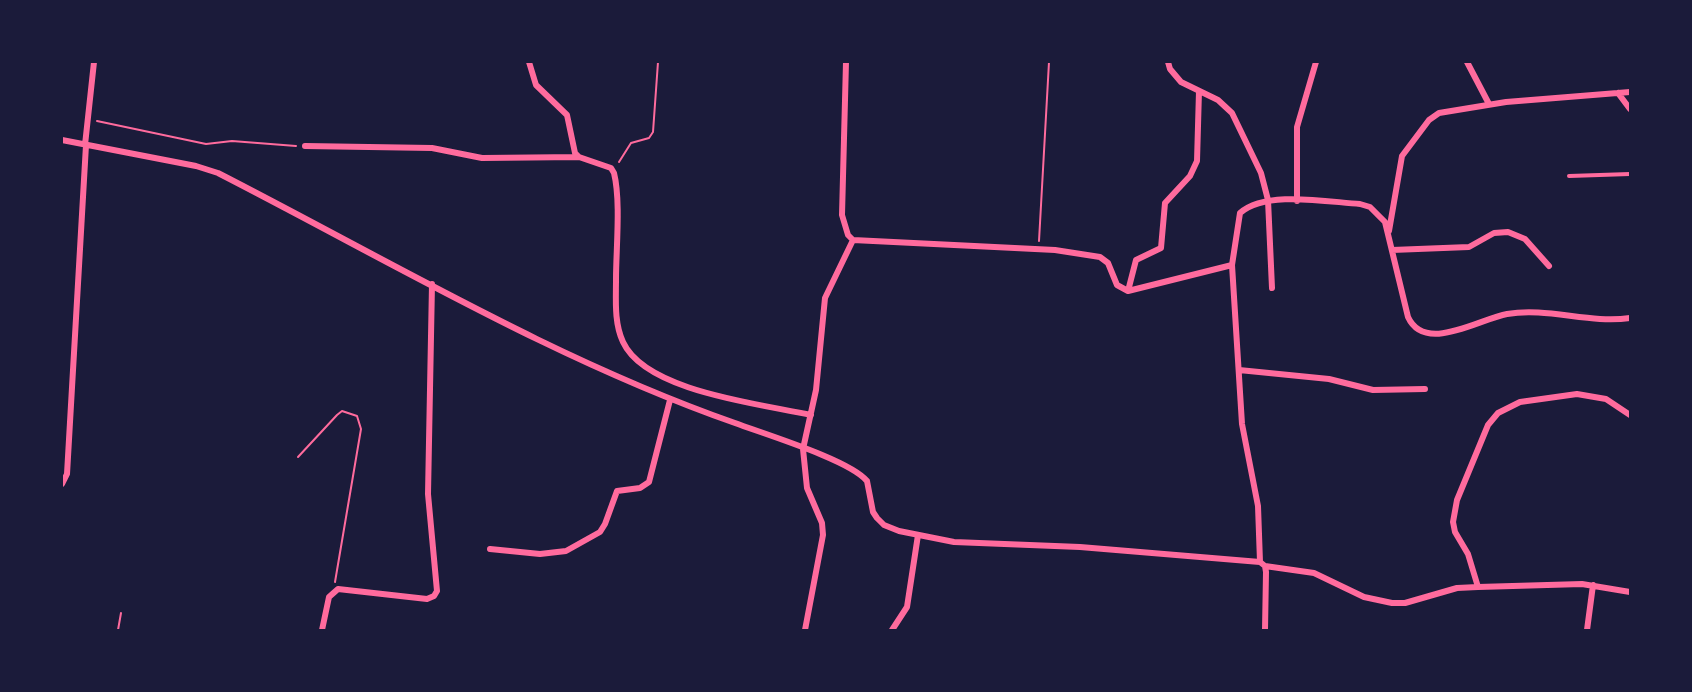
<!DOCTYPE html>
<html>
<head>
<meta charset="utf-8">
<style>
	body { margin:0 }
	#map { position:relative; width:1692px; height:692px; overflow:hidden; background:#1b1b3a; font-family:Commissioner,sans-serif }
	canvas { display:block }
	.frame { position:absolute; inset:0; border:63px solid #1b1b3a; pointer-events:none }
</style>
</head>
<body>
<div id="map">
<canvas width="1692" height="692"></canvas>
<div class="frame"></div>
</div>
<script>
const c = document.querySelector('canvas').getContext('2d');
c.lineJoin = 'round';
function stroke(path, color, width, dash) {
  c.strokeStyle = color;
  c.lineWidth = width;
  c.lineCap = dash ? 'butt' : 'round';
  c.setLineDash(dash || []);
  c.stroke(path);
}
const path = new Path2D(`
	M97,121L206,144L232,141L296,146
	M619,162L631,143L649,138L653,132L658,62
	M1039,241L1049,62
	M298,457L337,415L342,411L357,416L361,429L335,582
	M118,630L121,613`);
const service = new Path2D(`
	M1569,176L1630,174`);
const minor = new Path2D(`
	M529,62L536,85L567,115L575,153L579,157L611,168L614,173C621,201 616,249 616,279C616,300 614,323 623,342C646,392 762,404 811,415
	M846,62L842,215L848,235L853,240L1055,250L1100,257L1108,263L1117,285L1128,291L1232,265L1242,424L1258,506L1260,562
	M1168,62L1170,69L1181,82L1218,100L1232,113L1261,173L1268,200L1272,288
	M1467,62L1489,104
	M1618,93L1630,109
	M62,140L196,166L218,173C388,260 555,360 735,423C764,434 850,460 867,481L873,512L877,518L884,525L899,531L954,542L1080,547L1260,562L1265,566L1266,572L1265,630
	M85,145L94,62
	M305,146L432,148L482,158L579,157
	M1297,201V127L1316,62
	M1389,231L1402,156L1429,120L1439,113L1506,102L1630,92
	M1392,250L1469,247L1494,233L1508,232L1525,239L1549,266
	M1232,265L1240,213C1266,190 1327,202 1360,204L1370,207L1385,222L1408,317C1425,354 1479,319 1507,314C1548,307 1589,324 1630,318
	M1128,291L1136,260L1161,248L1165,203L1190,176L1197,161L1199,91
	M1239,370L1329,379L1373,390L1425,389
	M62,484L67,474L86,145
	M490,549L540,554L566,551L600,532L605,524L617,491L640,488L649,482L670,400
	M1265,566L1314,573L1364,597L1392,603H1405L1457,588L1478,587L1582,584L1630,592
	M1478,587L1468,554L1455,532L1453,522L1457,500L1488,425L1498,413L1520,402L1577,394L1606,399L1630,415
	M322,630L329,597L338,589L427,599L434,596L437,591L428,494L432,284
	M805,630L823,535L822,523L807,488L803,449L816,390L825,298L853,240
	M892,630L907,607L918,535
	M1587,630L1593,585`);
stroke(path, '#ff6b9d', 2);
stroke(service, '#ff6b9d', 4);
stroke(minor, '#ff6b9d', 6);
</script>
</body>
</html>
